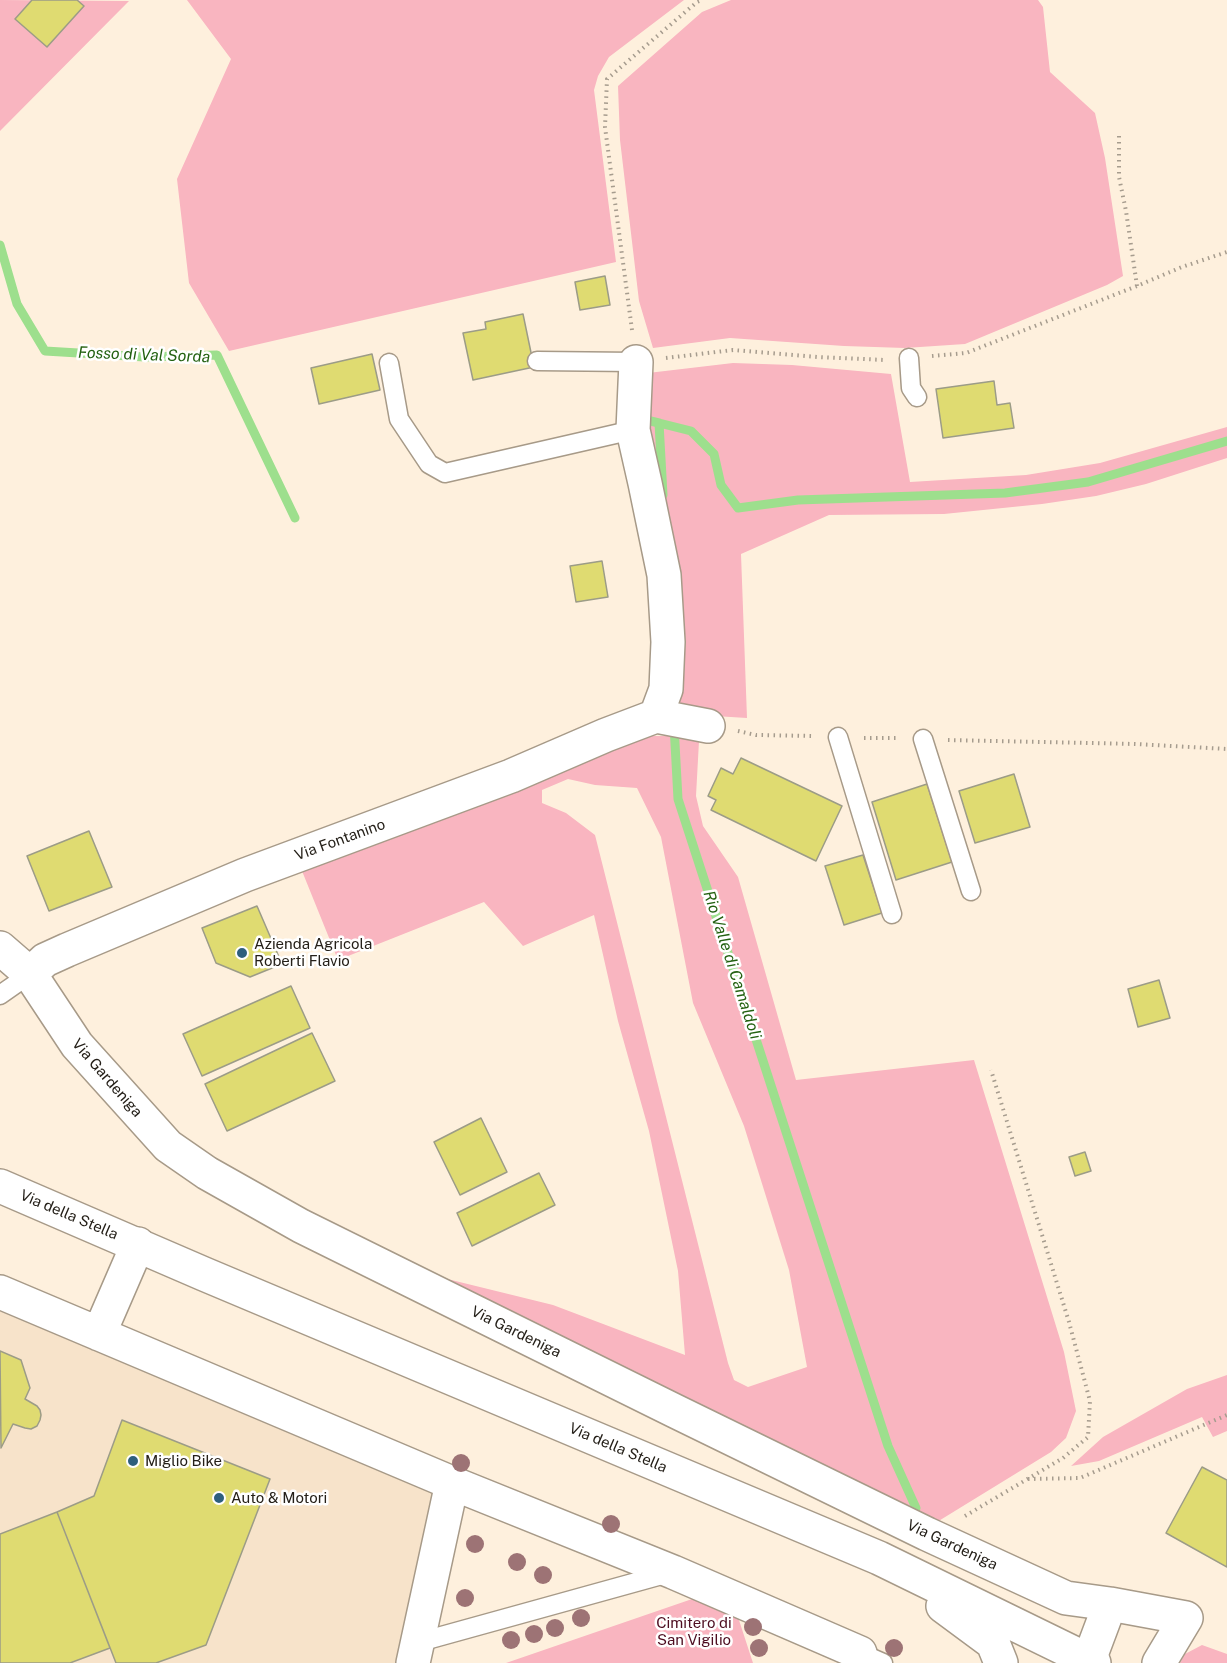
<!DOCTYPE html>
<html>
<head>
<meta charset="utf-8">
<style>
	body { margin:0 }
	canvas { display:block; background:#fef0dd }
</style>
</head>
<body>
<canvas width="1227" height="1663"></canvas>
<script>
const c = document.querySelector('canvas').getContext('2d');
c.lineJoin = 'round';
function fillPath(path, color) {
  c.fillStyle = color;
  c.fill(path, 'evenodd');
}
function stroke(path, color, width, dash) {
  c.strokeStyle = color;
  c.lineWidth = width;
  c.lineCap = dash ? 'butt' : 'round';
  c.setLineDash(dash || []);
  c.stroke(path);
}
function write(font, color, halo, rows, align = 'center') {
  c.font = font + ' "Public Sans",sans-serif';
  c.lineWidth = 5;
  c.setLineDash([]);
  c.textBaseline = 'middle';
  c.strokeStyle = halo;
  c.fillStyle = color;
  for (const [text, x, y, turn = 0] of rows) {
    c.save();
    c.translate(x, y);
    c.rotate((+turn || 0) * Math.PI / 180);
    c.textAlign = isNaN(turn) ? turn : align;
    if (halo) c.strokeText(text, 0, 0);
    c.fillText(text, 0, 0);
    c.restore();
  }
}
const built = new Path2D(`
	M0,1311L436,1495L398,1663H0Z`);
const green = new Path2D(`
	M0,0L129,1L0,131Z
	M187,0H684L609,57L598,76L594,90L616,262L229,351L189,283L177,179L231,59Z
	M731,0H1038L1043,7L1050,72L1095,113L1105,158L1123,276L1107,285L965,344L905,348L844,346L730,338L653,348L639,301L620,140L618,86L702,12Z
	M733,363L792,365L891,374L910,482L1026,475L1100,463L1227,427V458L1146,484L1096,496L1042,504L944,514L829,515L741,554L747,718L682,714L674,704L644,431L648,373Z
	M639,736H672L699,741L696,796L703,826L738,877L796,1080L974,1060L1064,1352L1076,1411L1066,1438L1051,1452L937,1522L423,1273L553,1305L685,1355L678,1271L649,1131L618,1021L594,915L523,946L484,902L338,960L302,871ZM568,779L595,785L637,788L661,837L693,1003L744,1126L789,1270L807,1367L748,1387L734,1380L728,1363L595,835L566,813L542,803V790Z
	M1227,1375V1431L1213,1437L1202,1417L1099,1461L1071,1466L1103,1437L1187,1389Z
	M695,1598L737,1614L753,1663H506Z
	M1202,1645L1227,1654V1663H1180L1185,1654Z`);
const stream = new Path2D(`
	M0,245L17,304L45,351L145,357L217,355L295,518
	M638,418L659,423L663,495
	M659,423L691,431L714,454L721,485L738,508L798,500L1005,493L1088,482L1227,441
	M674,725L678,799L888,1446L916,1508`);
const building = new Path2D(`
	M32,0H77L84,6L47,47L15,19Z
	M605,276L610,305L580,310L575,282Z
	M523,314L534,367L473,380L463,333L486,329L485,322Z
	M372,354L380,390L319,404L311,368Z
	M994,381L997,405L1010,403L1014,428L943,438L936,389Z
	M602,561L608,597L576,602L570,566Z
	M741,758L842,806L816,861L711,810L716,800L708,796L721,768L733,774Z
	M1014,774L1030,827L975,843L959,791Z
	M927,784L952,862L896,880L872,802Z
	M89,831L112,887L49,911L27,856Z
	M863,855L882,913L844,925L825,866Z
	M257,906L282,964L250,977L216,963L202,928Z
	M1159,980L1170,1018L1138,1027L1128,989Z
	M291,986L310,1028L202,1076L183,1034Z
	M312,1033L335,1081L227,1131L205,1084Z
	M481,1118L507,1172L460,1195L434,1142Z
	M1085,1152L1091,1171L1075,1176L1069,1157Z
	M539,1173L555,1205L472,1246L457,1213Z
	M0,1351L21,1360L30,1388L25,1399L37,1406L40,1410L41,1415L40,1420L37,1426L31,1429L25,1428L13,1424L1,1448Z
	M122,1420L270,1479L206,1645L156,1663H116L57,1512L94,1496Z
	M1202,1467L1227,1480V1567L1166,1533Z
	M57,1512L110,1648L70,1663H0V1534Z`);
const path = new Path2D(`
	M1119,136V177L1126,211L1137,286
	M632,330L605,127L607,79L697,2L702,0
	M932,356L966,353L1137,286L1182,267L1227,252
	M666,358L733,350L818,357L885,360
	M738,731L756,735L814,736
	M864,738H898
	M948,740L1135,744L1227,749
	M1028,1479L1080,1478L1227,1415
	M965,1516L1063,1458L1088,1437L1090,1401L1069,1322L991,1070`);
const lane = new Path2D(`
	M909,358L911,388L917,397
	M537,361L636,362
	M389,363L399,419L429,464L445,473L633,430
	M838,737L892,914
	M923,739L971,891
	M0,995L30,974
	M416,1643L669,1573
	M860,1653L883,1663`);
const street = new Path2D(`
	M636,362L633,430L645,483L664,575L668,642L666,689L656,716
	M0,948L30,974L77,1045L168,1146L207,1173L301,1226L675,1411L927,1534L1066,1598L1110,1604L1186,1618L1159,1663
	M30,974L45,960L67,950L245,875L511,776L606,735L656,716L708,726
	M0,1292L452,1483L673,1572L860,1653L858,1663
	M99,1334L138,1244
	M1089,1660L1110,1604
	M413,1663L452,1483`);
const primary = new Path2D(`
	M0,1186L204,1274L879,1558L1094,1663
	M943,1606L993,1643L1001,1663`);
const trees = [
	[461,1463],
	[611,1524],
	[475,1544],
	[517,1562],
	[543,1575],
	[465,1598],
	[581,1618],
	[753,1627],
	[555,1628],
	[534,1634],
	[511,1640],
	[759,1648],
	[894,1648]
];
const markers = [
	[242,953,6,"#2e5f7d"],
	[133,1461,6,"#2e5f7d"],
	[219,1498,6,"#2e5f7d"]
];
const streetNames = [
	["Via Fontanino",340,840,-20],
	["Via Gardeniga",107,1078,49],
	["Via della Stella",69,1215,23],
	["Via Gardeniga",516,1332,26],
	["Via della Stella",618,1448,23],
	["Via Gardeniga",952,1545,25]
];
const poiNames = [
	["Azienda Agricola",254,944],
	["Roberti Flavio",254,961],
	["Miglio Bike",145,1461],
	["Auto & Motori",231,1498]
];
const parkNames = [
	["Cimitero di",694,1623],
	["San Vigilio",694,1640]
];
const waterNames = [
	["Fosso di Val Sorda",144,355,2],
	["Rio Valle di Camaldoli",732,965,72]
];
fillPath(built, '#f7e3ca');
fillPath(green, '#f9b5c0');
stroke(stream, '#9ddf8d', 9);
fillPath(building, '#dfdb71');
stroke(building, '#9c9c87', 1.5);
stroke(lane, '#a79a88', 21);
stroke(street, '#a79a88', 36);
stroke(primary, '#a79a88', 36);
stroke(path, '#a69c8e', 4, [1.5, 4.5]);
stroke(lane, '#fff', 18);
stroke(street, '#fff', 33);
stroke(primary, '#fff', 33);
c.fillStyle = '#9d7375';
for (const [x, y] of trees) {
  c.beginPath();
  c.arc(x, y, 9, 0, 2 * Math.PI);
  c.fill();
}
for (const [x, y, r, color] of markers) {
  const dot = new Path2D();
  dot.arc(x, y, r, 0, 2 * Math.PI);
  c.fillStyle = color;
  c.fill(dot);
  stroke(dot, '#fff', 2);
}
write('15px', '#252019', '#fff', streetNames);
write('15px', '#252019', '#fff', poiNames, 'left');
write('15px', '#4d0d20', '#fff', parkNames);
write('italic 16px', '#236111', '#fff', waterNames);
</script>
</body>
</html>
